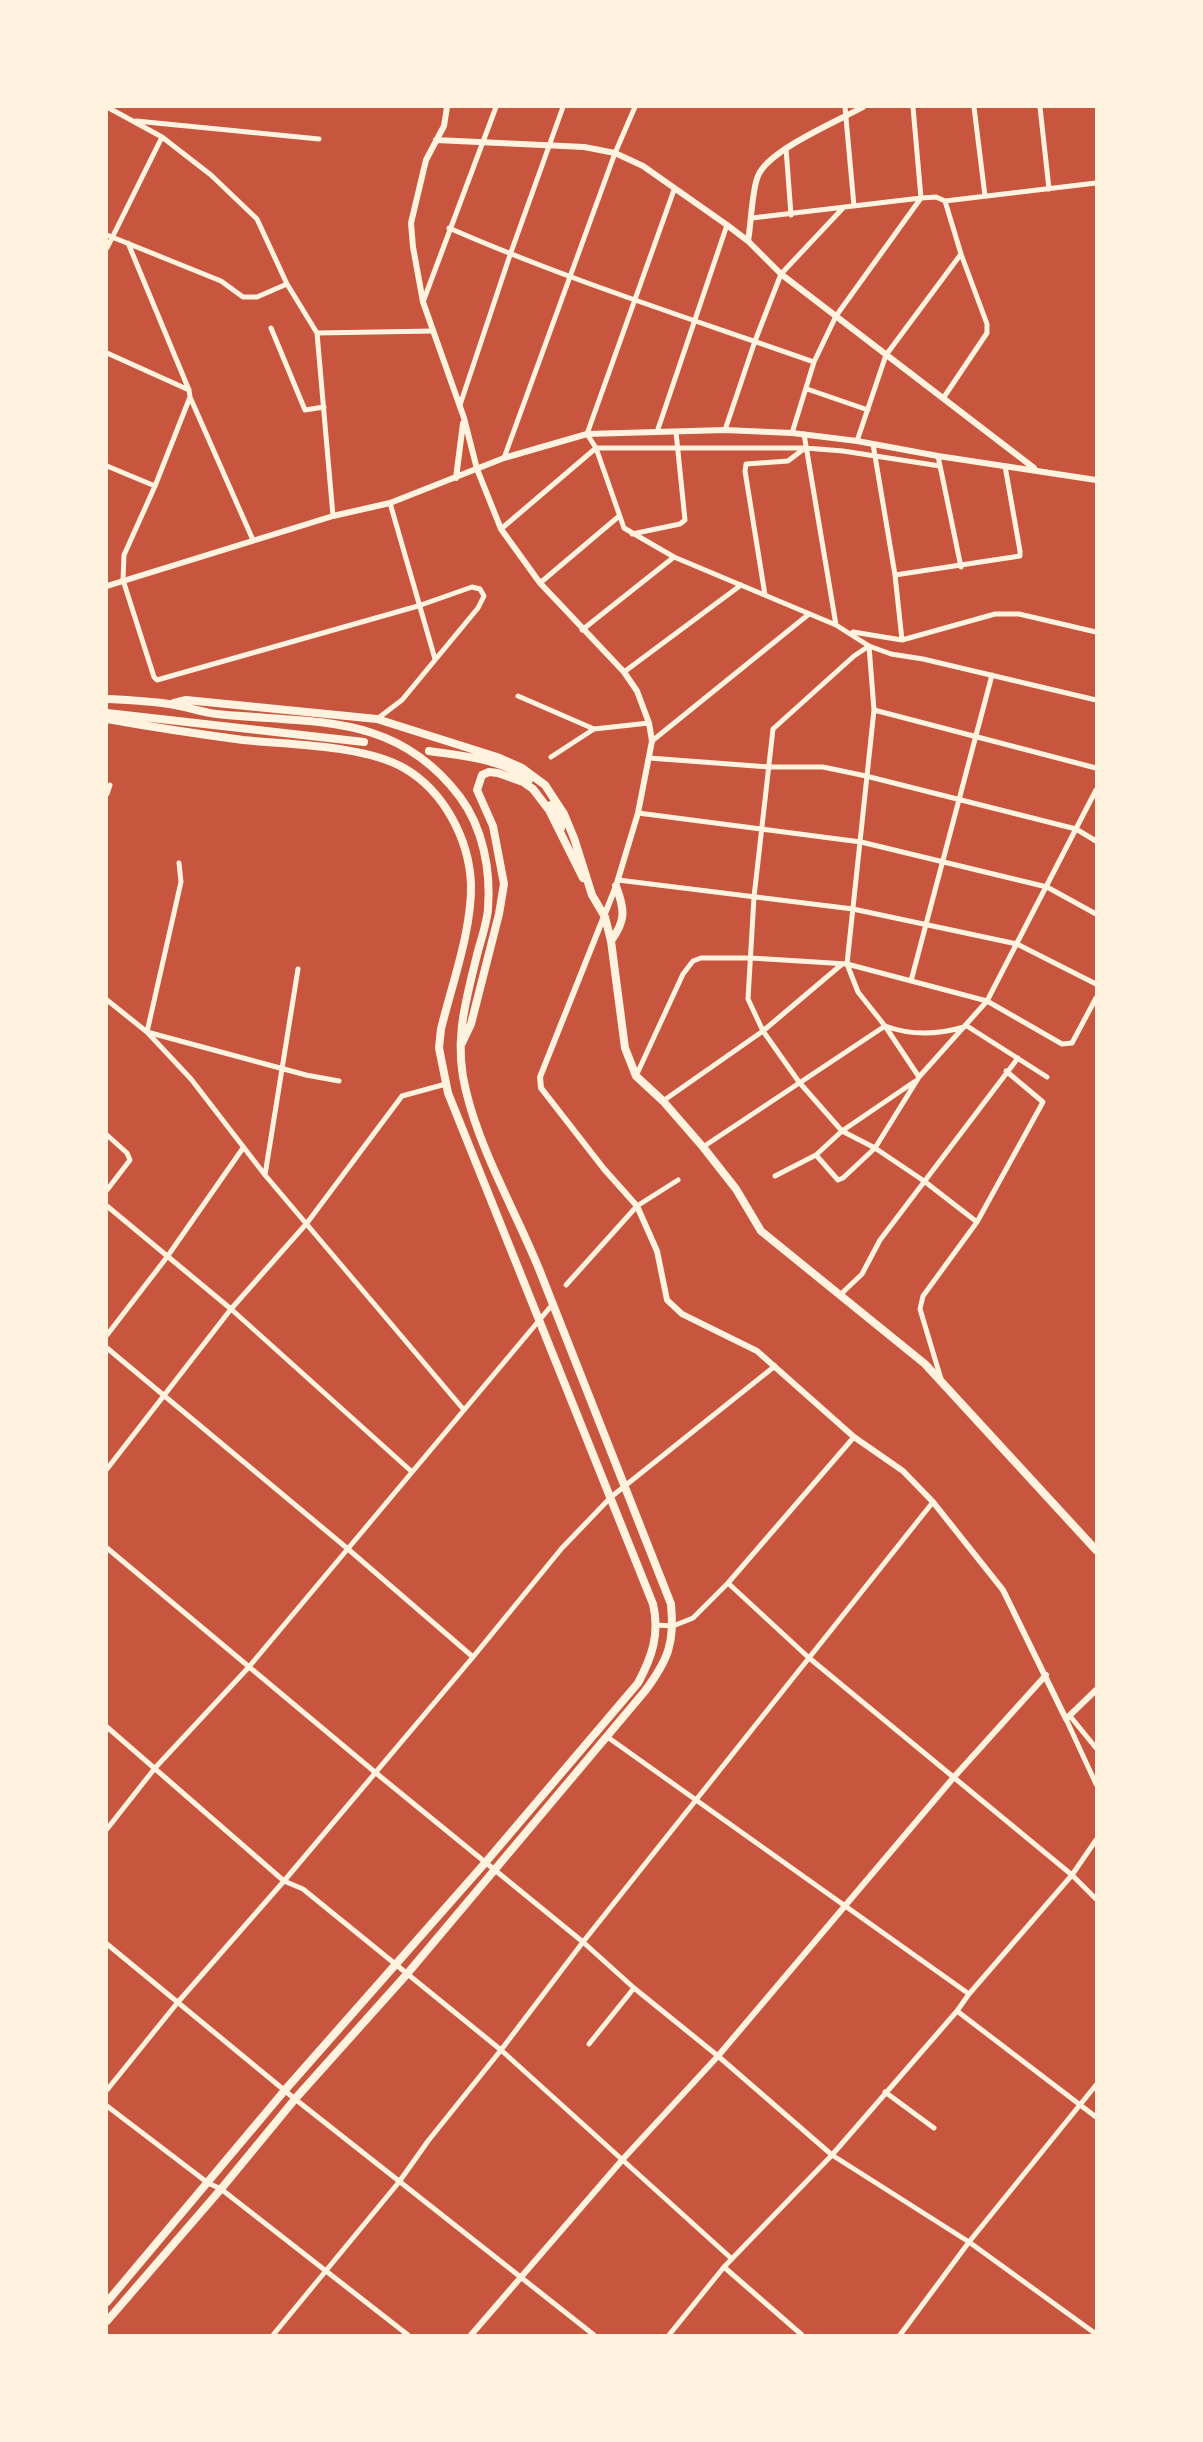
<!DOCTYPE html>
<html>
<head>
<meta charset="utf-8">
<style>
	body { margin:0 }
	#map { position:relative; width:1203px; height:2442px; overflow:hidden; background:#c8553d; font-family:"Nunito Sans",sans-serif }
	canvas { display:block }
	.frame { position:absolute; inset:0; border:108px solid #fff3e0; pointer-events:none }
</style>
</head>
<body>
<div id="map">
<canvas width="1203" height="2442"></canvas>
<div class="frame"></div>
</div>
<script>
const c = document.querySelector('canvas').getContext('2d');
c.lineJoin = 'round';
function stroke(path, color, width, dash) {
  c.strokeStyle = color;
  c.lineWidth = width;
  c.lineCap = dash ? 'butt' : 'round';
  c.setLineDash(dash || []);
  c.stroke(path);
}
const minor = new Path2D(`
	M107,107L162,137L211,175L257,219L287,284L317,333L333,516
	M845,107L854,206
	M974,107L985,196
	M1040,107L1049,189
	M136,121L319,139
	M786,148L791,215
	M674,190L587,434L596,448L624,528L674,557L836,625L869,646L891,654L923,659L1096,700
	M752,218L921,198L936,197L945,201L1096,183
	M449,228C568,280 692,319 814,362
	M107,235L221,281L243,297H257L287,284
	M128,243L189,390L190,397L253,540
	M107,248L162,137
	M423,302L496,107
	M271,328L305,410L324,407
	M317,333L433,331
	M107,353L189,390
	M807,389L868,410
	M190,397L155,486L124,555L123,580L154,677L157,680L418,606L472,587L480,589L484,596L478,608L402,700L377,719
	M944,397L987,333V324L961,254L945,201
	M460,405L510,255L563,107
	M725,430L755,341L781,274L843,208
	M657,432L727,225
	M792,433L814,362L836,316L921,198L913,107
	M804,434L836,625
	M857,441L886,355L961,254
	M873,444L895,575L902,640
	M938,456L961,567
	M504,458L615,153L635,107
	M107,466L155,486
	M390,503L435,659
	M501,529L596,448H805L843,451L940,466
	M632,534L680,524L685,520L676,432
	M895,575L1020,556V551L1005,466
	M540,583L618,517
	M765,595L745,471L746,464L788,461L805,448
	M582,630L674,557
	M853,632L902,640L995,614H1019L1096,632
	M869,646L854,656L773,729L754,897L748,999L763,1031L799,1082L842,1131L875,1148L924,1181L977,1222
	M869,646L874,710L847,964L858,992L885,1026L919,1077
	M624,672L741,585
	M518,696L594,729L649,723
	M874,710L1096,768
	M652,741L809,614
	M551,757L594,729
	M649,758L769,767H823L866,776L1076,829L1096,841
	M107,794L110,785
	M638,813L861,842L1047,887L1096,914
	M179,863L181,882L147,1032L306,1075L339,1081
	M618,880L853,909L1017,944L1096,984
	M911,981L992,675
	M107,1000L147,1032L191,1079L265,1175L464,1410
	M885,1026C912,1036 937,1035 964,1027
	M967,1026L1047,1077
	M636,1076L683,974L693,961L701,958H751L847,964L987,1001L1062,1044L1072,1043L1096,998
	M663,1101L763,1031L841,965
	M107,1135L127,1153L130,1160L107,1190
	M703,1147L885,1026
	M816,1155L838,1180L843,1178L875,1148L919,1077L987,1001L1096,790
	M265,1175L298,969
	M775,1176L816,1155L842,1131L914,1082
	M107,1206L231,1309L411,1471
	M566,1285L637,1206L678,1180
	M840,1295L862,1274L880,1240L1018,1058
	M107,1335L167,1257L243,1148
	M107,1348L348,1549L473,1657
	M941,1379L920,1309L923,1296L977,1222L1043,1102L1006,1071
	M107,1469L231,1309L307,1223L402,1096L446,1084
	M107,1548L376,1773L583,1942L634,1988L718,2056L832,2155L969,2242L1096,2334
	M728,1583L808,1657L1072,1875L1096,1899
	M656,1625L673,1626L693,1618L728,1583L854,1437
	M1070,1716L1096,1748
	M1066,1719L1096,1784
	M107,1727L284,1881L303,1889L501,2050L732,2259
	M606,1736L969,1994
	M107,1829L155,1768L248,1668L552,1305
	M107,1944L295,2099L594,2335
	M957,2011L1096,2117
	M589,2044L634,1988
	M107,2090L178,2002L284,1881L473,1657L562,1548L611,1497L775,1366
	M885,2092L934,2128
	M107,2106L208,2183L221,2189L408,2335
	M724,2267L802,2335
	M273,2335L399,2182L428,2141L501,2050L583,1942L933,1502
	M669,2335L724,2267L832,2155L957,2011L969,1994L1072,1875L1096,1840
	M900,2335L969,2242L1096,2085`);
const tertiary = new Path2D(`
	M447,107L444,126L426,160L411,223L413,247L423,302L464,418L477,469L501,529L540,583L624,672L637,691L649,723L652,741L638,813L616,886L540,1077L541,1088L604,1169L637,1206L657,1251L667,1300L682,1314L757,1351L854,1437L903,1471L933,1502L1003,1590L1066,1719L1096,1690
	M436,140L584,147L615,153L643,166L727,225L748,241L781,274L1034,468
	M748,241C751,225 752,189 758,176C768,150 838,121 863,107
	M456,478L463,423
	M107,586L333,516L390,503L504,458L587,434L725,430L792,433L857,441L938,456L1096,480
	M471,2335L623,2159L718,2056L954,1777L1046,1675`);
const primary = new Path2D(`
	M107,699C127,700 148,701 169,704C185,706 200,712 217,714C312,724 395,711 460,797C483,828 491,870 488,909C487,922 482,937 478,951C466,1000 453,1041 466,1091C481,1153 515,1210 539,1269C583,1381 627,1493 671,1604C675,1643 668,1660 645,1691L407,1974L295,2099L221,2189L107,2321
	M174,703L186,700L377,719L497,757L522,768L545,785L564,814L574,838L592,895L605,917L611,941L625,1048L636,1076L663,1101L703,1147L736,1189L761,1231L925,1364L1096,1550
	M107,713L364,742
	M107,719C152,727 198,734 243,740C290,745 364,745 404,768C444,791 469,839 471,884C472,930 452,984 441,1029L439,1048L448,1093L653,1604C660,1634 652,1657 638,1683L485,1863L285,2090L107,2302
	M429,751C462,756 501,758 529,780
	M551,805L562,825L560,831
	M611,941C626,920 625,910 616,886
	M462,1043L471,1024L499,914L504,884L493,826L477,790L482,775L489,772L498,773L523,782L533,789L549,810L583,878`);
stroke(minor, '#fff3e0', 5);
stroke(tertiary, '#fff3e0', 6);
stroke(primary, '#fff3e0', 8);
</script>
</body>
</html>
